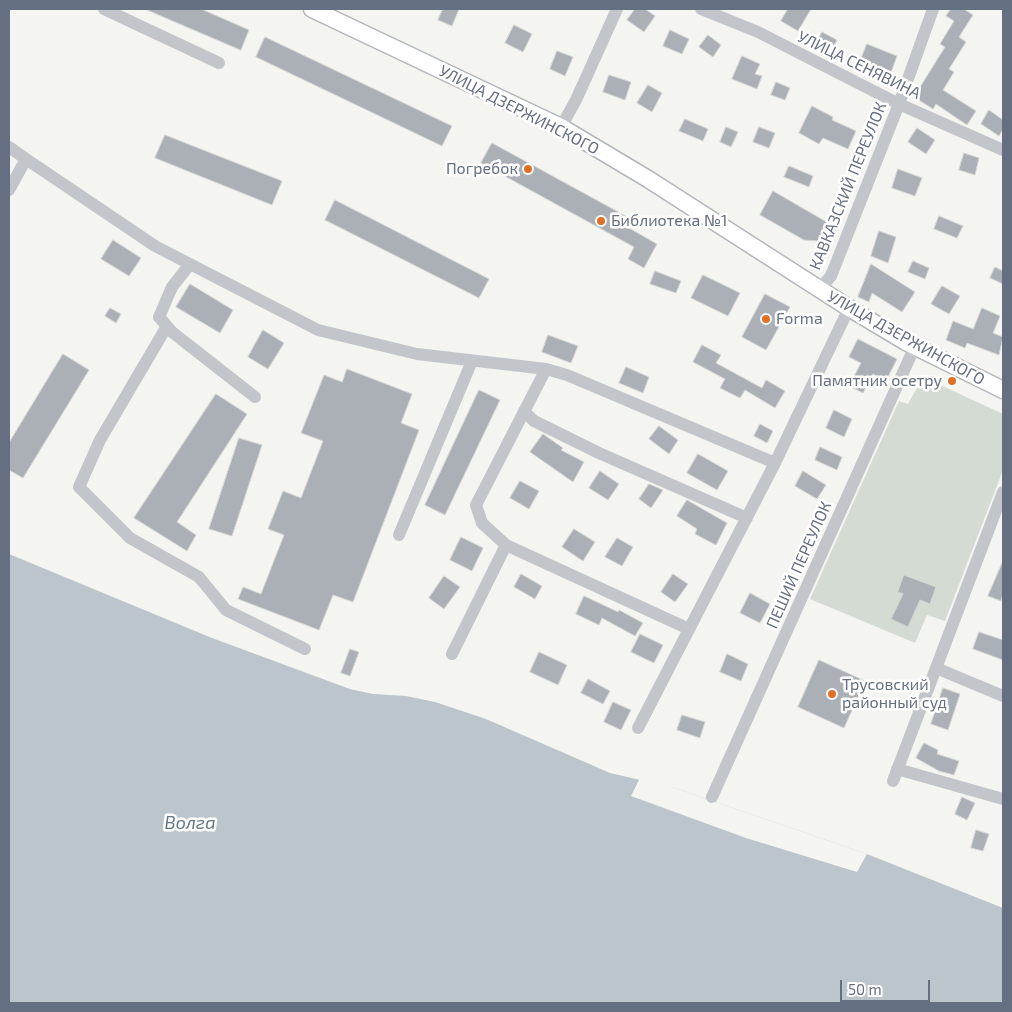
<!DOCTYPE html>
<html>
<head>
<meta charset="utf-8">
<style>
	body { margin:0 }
	#map { position:relative; width:1012px; height:1012px; overflow:hidden; background:#f4f5f1; font-family:"Exo 2",sans-serif }
	canvas { display:block }
	.frame { position:absolute; inset:0; border:10px solid #646f81; pointer-events:none }
	.scale { position:absolute; left:840px; top:980px; width:90px; height:22px; box-sizing:border-box; border:2px solid #646f81; border-top:0; padding-left:6px; font-size:15px; line-height:18px; white-space:nowrap; color:#646f81; -webkit-text-stroke:4px #fff; paint-order:stroke }
</style>
</head>
<body>
<div id="map">
<canvas width="1012" height="1012"></canvas>
<div class="frame"></div>
<div class="scale">50 m</div>
</div>
<script>
const c = document.querySelector('canvas').getContext('2d');
c.lineJoin = 'round';
function fillPath(path, color) {
  c.fillStyle = color;
  c.fill(path, 'evenodd');
}
function stroke(path, color, width, dash) {
  c.strokeStyle = color;
  c.lineWidth = width;
  c.lineCap = dash ? 'butt' : 'round';
  c.setLineDash(dash || []);
  c.stroke(path);
}
function write(font, color, halo, rows, align = 'center') {
  c.font = font + ' "Exo 2",sans-serif';
  c.lineWidth = 5;
  c.setLineDash([]);
  c.textBaseline = 'middle';
  c.strokeStyle = halo;
  c.fillStyle = color;
  for (const [text, x, y, turn = 0] of rows) {
    c.save();
    c.translate(x, y);
    c.rotate((+turn || 0) * Math.PI / 180);
    c.textAlign = isNaN(turn) ? turn : align;
    if (halo) c.strokeText(text, 0, 0);
    c.fillText(text, 0, 0);
    c.restore();
  }
}
const green = new Path2D(`
	M923,377L1003,414V470L945,621L927,615L915,643L810,599L899,401L908,404Z`);
const water = new Path2D(`
	M9,554L212,638L350,689L373,694L406,696L435,702L486,719L610,773L675,788L867,854L1003,908V1003H9Z`);
const pier = new Path2D(`
	M640,778L675,788L867,854L857,872L746,838L631,796Z`);
const building = new Path2D(`
	M145,9H201L249,30L241,50Z
	M443,9H459L452,26L438,20Z
	M635,9H645L655,16L644,32L627,20Z
	M788,9H811L798,31L781,21Z
	M951,9H964L973,15L959,37L966,42L949,69L954,72L943,90L976,111L967,125L936,104L933,109L914,97L945,47L940,44L954,21L946,16Z
	M514,25L532,34L523,52L505,43Z
	M670,30L689,39L682,54L663,46Z
	M822,32L837,40L832,50L817,42Z
	M708,35L721,45L713,57L699,47Z
	M265,37L452,126L442,146L256,57Z
	M867,44L897,56L890,75L859,64Z
	M557,51L573,57L565,76L550,69Z
	M742,56L760,64L755,74L762,76L757,89L732,79Z
	M609,75L631,82L625,100L603,92Z
	M776,82L790,88L785,100L771,95Z
	M648,85L662,93L652,112L637,103Z
	M812,106L833,117L832,120L856,131L848,149L823,138L819,144L799,133Z
	M989,110L1003,120V129L999,136L981,124Z
	M685,119L708,129L703,141L679,131Z
	M726,127L738,132L731,147L720,142Z
	M759,127L775,133L769,148L753,142Z
	M917,128L935,140L926,154L908,142Z
	M165,135L282,181L272,205L155,158Z
	M492,143L633,220L629,228L657,244L644,268L628,259L634,247L481,163Z
	M964,153L979,158L975,175L959,170Z
	M789,166L813,176L809,187L784,177Z
	M898,169L922,178L915,196L892,188Z
	M773,191L837,228L832,236L819,241L804,240L760,215Z
	M335,200L489,279L479,298L325,220Z
	M939,216L963,226L957,238L934,229Z
	M879,231L896,237L888,263L871,256Z
	M113,240L141,258L129,276L101,259Z
	M913,261L929,268L925,279L908,272Z
	M871,264L915,292L902,312L872,293L869,302L858,297Z
	M995,267L1003,271V284L990,278Z
	M655,271L681,281L676,293L650,284Z
	M703,275L740,293L728,316L691,298Z
	M190,284L233,310L220,333L176,307Z
	M942,286L960,296L949,314L931,304Z
	M765,294L790,307L766,350L742,337Z
	M110,308L121,314L116,323L105,316Z
	M982,308L1000,316L993,333L1003,337L999,355L967,343L965,348L946,340L953,321L973,329Z
	M263,330L284,343L268,369L248,357Z
	M548,335L578,346L571,363L542,352Z
	M858,339L897,359L886,381L873,374L863,393L849,386L861,363L849,357Z
	M702,345L721,355L716,363L762,388L766,380L785,391L775,408L745,390L740,398L720,388L725,379L693,362Z
	M63,354L89,370L23,478L9,470V443Z
	M626,367L649,377L643,393L619,383Z
	M347,369L412,394L401,423L419,430L353,602L333,595L319,630L238,599L243,587L261,594L284,535L268,529L283,491L301,498L323,441L301,433L324,375L342,382Z
	M479,390L500,400L445,515L425,505Z
	M216,394L247,414L177,522L196,535L187,551L134,518Z
	M834,410L852,419L844,437L826,428Z
	M760,424L773,431L767,443L754,436Z
	M659,426L678,440L669,454L649,439Z
	M543,434L563,448L561,450L584,462L573,482L530,452Z
	M239,438L262,445L232,536L209,529Z
	M820,447L842,457L837,470L815,460Z
	M698,454L728,471L717,490L687,473Z
	M600,471L619,484L608,500L589,488Z
	M803,471L826,485L817,499L795,486Z
	M520,481L539,491L529,509L510,498Z
	M649,484L663,490L651,508L639,499Z
	M687,500L727,523L716,545L695,534L697,529L677,516Z
	M574,529L595,542L583,561L562,547Z
	M461,537L483,548L472,571L450,560Z
	M617,538L633,547L622,566L605,557Z
	M1003,561V594L1001,601L988,596Z
	M521,574L542,586L535,599L514,587Z
	M673,574L688,584L675,602L661,592Z
	M904,575L936,587L930,604L920,600L908,627L891,619L903,594L898,592Z
	M444,576L460,587L444,609L429,598Z
	M750,593L770,604L760,623L740,613Z
	M584,596L618,612L619,610L643,623L635,636L602,618L599,625L576,614Z
	M979,632L1003,640V660L973,649Z
	M640,634L663,645L654,663L631,652Z
	M350,649L359,652L350,676L341,673Z
	M539,652L567,665L558,685L530,672Z
	M727,654L748,664L741,681L720,672Z
	M819,660L865,681L844,728L798,707Z
	M588,679L610,691L603,704L581,693Z
	M943,688L960,694L948,730L931,724Z
	M613,702L631,710L621,730L604,722Z
	M682,715L705,722L700,738L677,730Z
	M924,743L938,750L937,754L959,761L954,775L939,771L916,758Z
	M962,797L975,803L967,820L955,814Z
	M976,830L989,834L983,851L971,848Z`);
const minor = new Path2D(`
	M104,9L219,63
	M701,9L758,32L899,104L1003,150
	M561,127L576,100L617,9
	M9,147L26,159
	M9,190L26,159L155,246L318,330L417,354L546,369L567,375L775,463
	M190,264L172,287L159,317L172,332L255,397
	M819,290L831,276L899,104L933,9
	M167,326L100,440L79,487L130,538L199,577L226,610L305,649
	M546,369L476,505L482,523L506,545L689,629
	M524,411L534,421L599,453L747,518
	M399,535L472,361
	M452,654L506,545
	M936,668L1003,696
	M638,728L775,463L849,308
	M897,769L1003,799
	M893,781L1003,492
	M712,797L915,346`);
const major = new Path2D(`
	M312,9L561,127L648,179L849,308L906,342L1003,390`);
const markers = [
	[528,169,5,"#df7026"],
	[601,221,5,"#df7026"],
	[766,319,5,"#df7026"],
	[952,381,5,"#df7026"],
	[832,694,5,"#df7026"]
];
const streetNames = [
	["УЛИЦА СЕНЯВИНА",859,65,26],
	["УЛИЦА ДЗЕРЖИНСКОГО",519,110,27],
	["КАВКАЗСКИЙ ПЕРЕУЛОК",848,186,-68],
	["УЛИЦА ДЗЕРЖИНСКОГО",906,338,29],
	["ПЕШИЙ ПЕРЕУЛОК",799,565,-66]
];
const poiNames = [
	["Погребок",518,169,"right"],
	["Библиотека №1",611,221],
	["Forma",776,319],
	["Памятник осетру",942,381,"right"],
	["Трусовский",842,685],
	["районный суд",842,703]
];
const waterNames = [
	["Волга",190,823]
];
fillPath(green, '#d4dbd2');
fillPath(water, '#bdc5cc');
fillPath(pier, '#f4f5f1');
fillPath(building, '#aab0b6');
stroke(building, '#d5d6d3', 1);
stroke(major, '#b3b6bb', 19);
stroke(minor, '#c2c5c9', 12);
stroke(major, '#fff', 16);
for (const [x, y, r, color] of markers) {
  const dot = new Path2D();
  dot.arc(x, y, r, 0, 2 * Math.PI);
  c.fillStyle = color;
  c.fill(dot);
  stroke(dot, '#fff', 2);
}
write('16px', '#646f81', '#fff', streetNames);
write('16px', '#646f81', '#fff', poiNames, 'left');
write('italic 18px', '#647785', '#fff', waterNames);
</script>
</body>
</html>
